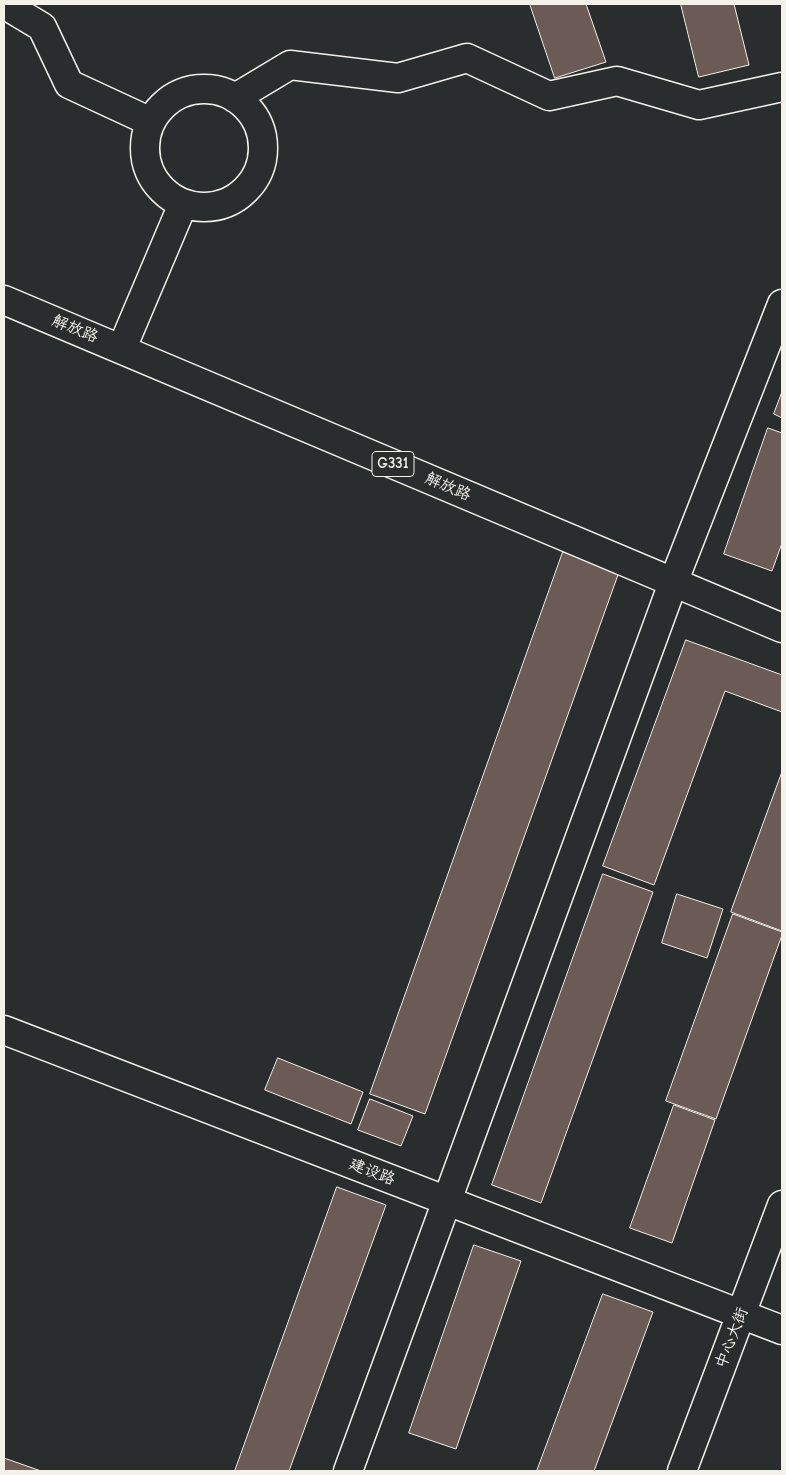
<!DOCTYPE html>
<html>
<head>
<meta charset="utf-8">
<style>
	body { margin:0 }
	#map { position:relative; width:786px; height:1475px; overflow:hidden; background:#2a2d2e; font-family:"Comic Neue",sans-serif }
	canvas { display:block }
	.frame { position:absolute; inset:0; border:5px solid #f4f1e8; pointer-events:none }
</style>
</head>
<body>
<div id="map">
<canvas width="786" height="1475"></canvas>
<div class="frame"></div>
</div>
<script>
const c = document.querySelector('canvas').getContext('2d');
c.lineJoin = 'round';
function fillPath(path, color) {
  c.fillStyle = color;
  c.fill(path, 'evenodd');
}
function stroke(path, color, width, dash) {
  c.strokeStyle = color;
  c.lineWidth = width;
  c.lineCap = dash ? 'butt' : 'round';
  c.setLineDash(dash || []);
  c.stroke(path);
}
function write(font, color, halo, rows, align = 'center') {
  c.font = font + ' "Comic Neue","LXGW WenKai TC",sans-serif';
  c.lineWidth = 4.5;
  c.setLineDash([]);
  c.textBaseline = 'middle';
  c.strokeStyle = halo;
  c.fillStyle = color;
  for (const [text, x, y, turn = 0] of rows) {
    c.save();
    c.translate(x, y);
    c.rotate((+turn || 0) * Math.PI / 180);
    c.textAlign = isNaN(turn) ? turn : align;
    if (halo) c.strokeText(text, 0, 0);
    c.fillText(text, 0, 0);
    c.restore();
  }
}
const building = new Path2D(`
	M530,4H586L606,62L555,78Z
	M681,4H734L749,65L699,77Z
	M782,392V418L774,414Z
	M768,428L782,433V543L772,571L724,554Z
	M563,552L619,572L425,1114L370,1094Z
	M686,640L782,675V712L725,691L654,885L603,866Z
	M782,772V931L731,912Z
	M603,874L653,892L541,1203L492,1185Z
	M677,894L723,909L707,958L662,943Z
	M733,914L782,932V935L716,1119L666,1101Z
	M278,1058L363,1092L351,1124L265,1090Z
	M370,1099L413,1116L401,1146L358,1130Z
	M674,1105L715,1120L672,1243L630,1228Z
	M337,1187L386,1205L289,1471H235Z
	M474,1245L521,1261L456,1449L409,1433Z
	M603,1294L653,1312L594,1471H537Z
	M4,1458L41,1471H4Z`);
const minor = new Path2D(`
	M4,4L42,27L69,84L151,122
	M145 148a59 59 0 1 1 118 0a59 59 0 1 1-118 0Z
	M235,98L290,65L398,78L467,58L549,96L617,81L699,105L782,87
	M122,348L183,204
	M4,1030L782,1330
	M348,1471L673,583L782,304`);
const tertiary = new Path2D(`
	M682,1471L782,1205`);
const trunk = new Path2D(`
	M4,300C264,407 522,521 782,628`);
const shields = [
	[393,464,42]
];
const shieldNames = [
	["G331",393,464]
];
const streetNames = [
	["解放路",75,329,22],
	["解放路",448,487,23],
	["建设路",372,1172,21],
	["中心大街",732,1338,-69]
];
fillPath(building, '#6c5a56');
stroke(building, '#f4f1e8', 1);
stroke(minor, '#f4f1e8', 31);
stroke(tertiary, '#f4f1e8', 31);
stroke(trunk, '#f4f1e8', 31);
stroke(minor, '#2a2d2e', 28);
stroke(tertiary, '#2a2d2e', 28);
stroke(trunk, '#2a2d2e', 28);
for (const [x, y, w] of shields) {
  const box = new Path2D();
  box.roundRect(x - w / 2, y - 12.5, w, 25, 4);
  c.fillStyle = '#2a2d2e';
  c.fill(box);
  stroke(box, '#f4f1e8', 1);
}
write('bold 15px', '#f4f1e8', null, shieldNames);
write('16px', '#f4f1e8', '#2a2d2e', streetNames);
</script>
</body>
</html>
